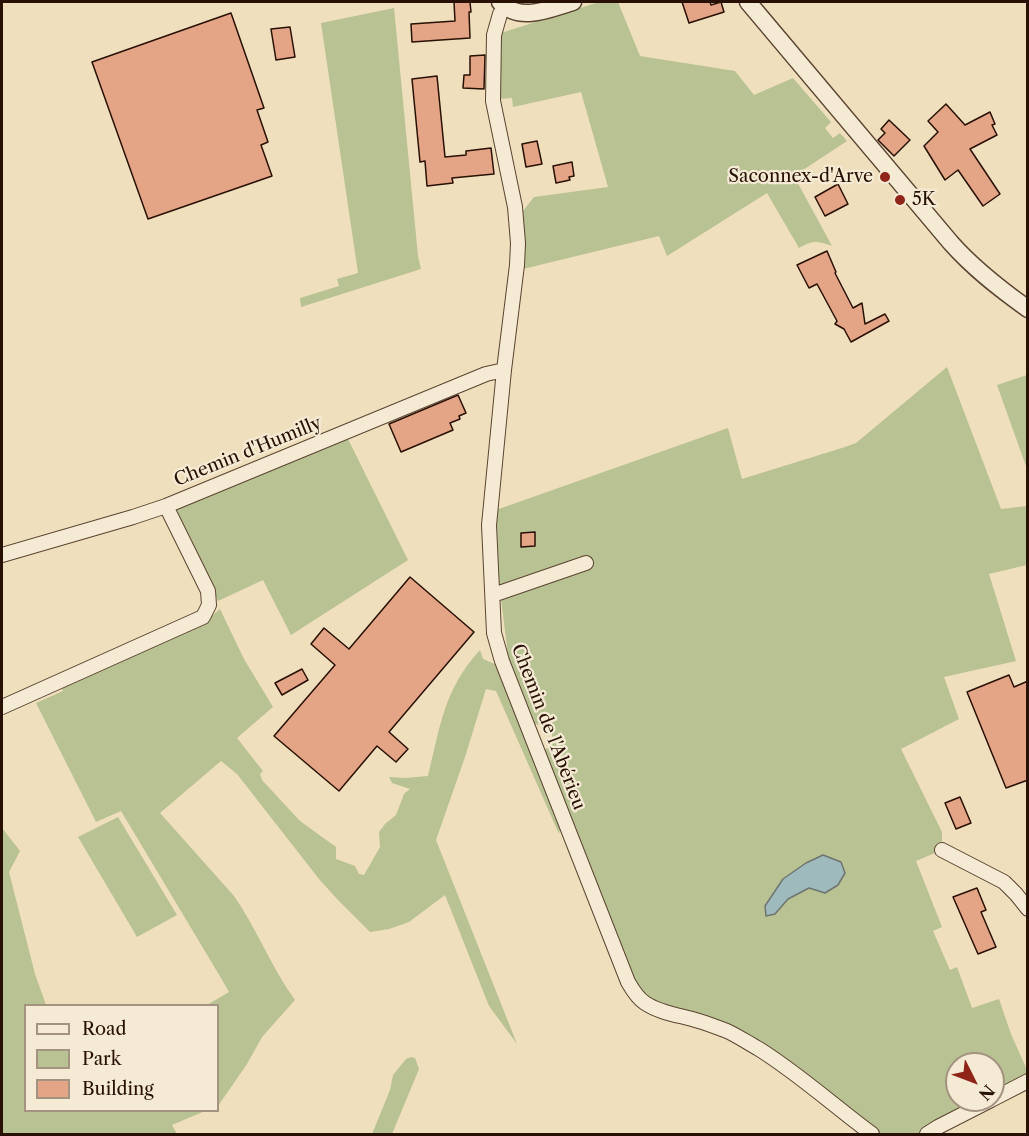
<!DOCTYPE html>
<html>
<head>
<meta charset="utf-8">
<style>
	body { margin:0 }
	#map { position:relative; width:1029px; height:1136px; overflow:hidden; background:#f0dfbd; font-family:"Libre Caslon Text",serif }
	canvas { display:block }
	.frame { position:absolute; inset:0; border:3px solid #281002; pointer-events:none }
	.legend { position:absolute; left:24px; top:1004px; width:195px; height:108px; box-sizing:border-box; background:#f5ead4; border:2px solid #a39380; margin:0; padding:8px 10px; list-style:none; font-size:18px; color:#281002 }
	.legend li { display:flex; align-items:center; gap:12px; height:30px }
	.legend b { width:30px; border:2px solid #a39380 }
	.north { position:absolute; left:945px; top:1052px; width:60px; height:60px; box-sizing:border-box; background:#f5ead4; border:2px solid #a39380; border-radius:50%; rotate:132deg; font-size:16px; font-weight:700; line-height:24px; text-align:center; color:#281002 }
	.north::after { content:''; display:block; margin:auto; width:21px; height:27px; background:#8f2418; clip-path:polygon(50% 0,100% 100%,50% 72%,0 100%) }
</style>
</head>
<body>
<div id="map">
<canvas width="1029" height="1136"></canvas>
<div class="frame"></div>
<ul class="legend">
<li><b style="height:8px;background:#f5ead4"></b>Road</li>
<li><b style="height:16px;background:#b8c292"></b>Park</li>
<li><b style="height:16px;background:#e4a486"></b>Building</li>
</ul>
<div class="north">N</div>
</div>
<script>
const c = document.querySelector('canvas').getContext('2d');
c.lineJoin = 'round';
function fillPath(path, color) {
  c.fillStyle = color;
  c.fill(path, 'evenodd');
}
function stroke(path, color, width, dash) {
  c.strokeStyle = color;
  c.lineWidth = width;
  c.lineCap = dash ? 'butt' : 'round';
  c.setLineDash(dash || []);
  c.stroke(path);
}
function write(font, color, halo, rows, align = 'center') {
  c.font = font + ' "Libre Caslon Text",serif';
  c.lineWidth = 4.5;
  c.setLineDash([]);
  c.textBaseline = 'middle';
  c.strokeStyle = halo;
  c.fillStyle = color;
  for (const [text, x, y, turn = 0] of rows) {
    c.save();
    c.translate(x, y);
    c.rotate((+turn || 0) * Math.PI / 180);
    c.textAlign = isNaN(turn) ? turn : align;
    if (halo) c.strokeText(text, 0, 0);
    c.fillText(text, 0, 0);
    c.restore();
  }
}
const green = new Path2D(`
	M599,2H618L640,56L735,71L754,95L793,78L831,122L825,128L833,138L840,133L847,141L794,176L832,246C817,241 813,240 799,248L767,193L667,256L659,236L523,269L525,241L523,211L534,197L608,187L581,92L513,107L512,98L499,99L498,70L501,33Z
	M394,8L418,256L421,269L301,307L300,298L339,286L337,279L358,273L321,23Z
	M947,367L1001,509L1027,506V565L989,574L1016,661L944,677L959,719L901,749L942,832V850L916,861L942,927L933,931L950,970L957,967L972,1008L999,999L1011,1034L1027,1070V1076L993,1094V1064H957V1100H981L928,1128L919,1134H878L783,1060L647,999L631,976L563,797L544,750L549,747L546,741L552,739V729L550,724L540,725L535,724L508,655L499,583L496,510L728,428L742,479L845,447L856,443ZM841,862L825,892L809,888L788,899Z
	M1027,375H1028L1027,469L997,385Z
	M346,435L408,560L291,635L263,580L218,601L173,511L176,506Z
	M220,609L244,659L273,707L237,738L263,771L260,774L262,780L300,821L336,847V859L355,866L359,874L364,875L380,847L379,832L385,824L396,815L404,794L410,789L392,783L389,777L405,778L428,776C440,727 444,689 480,650L483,659L497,665L561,822L559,834L496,691L486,689L465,757L436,840L517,1044L489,1006L445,895L409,922L389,929L370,932L338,900L319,879L237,774L221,761L160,813L234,896C257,929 271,967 295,1000L262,1037L247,1064L218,1106V1006L207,1005L229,992L221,978L121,811L96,822L36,703L63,691L61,687L204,623Z
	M118,817L177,915L137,937L78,837Z
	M2,828L20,851L9,872L35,974L46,1005L26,1006V1110L205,1111L172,1125L177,1134H2Z
	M411,1057L415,1058L419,1069L392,1134H372L390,1090L393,1075L406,1059Z`);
const water = new Path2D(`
	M823,855L841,862L845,873L838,885L825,893L809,888L788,899L775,914L766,916L765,906L783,879L806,863Z`);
const building = new Path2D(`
	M454,2H470L471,12H469L470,38L412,42L411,24L455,21Z
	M682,2H710L711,5L721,2L724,12L689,23Z
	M231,13L264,108L257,110L268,142L261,145L272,176L148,219L92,62Z
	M290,27L295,57L276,60L271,29Z
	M485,55L484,89L463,88L464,75H470V56Z
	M437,76L445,157L466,155V151L491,148L494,174L452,178L453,183L427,186L425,161L420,162L412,79Z
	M946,104L965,125L990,112L995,124L992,125L997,135L970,149L1000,194L983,206L958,170L945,180L924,146L938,132L928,121Z
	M889,120L910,140L894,156L878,140L885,133L881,129Z
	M537,141L542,164L526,167L522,144Z
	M572,162L574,176L569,177L570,180L556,183L553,166Z
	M838,184L848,204L825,216L815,197Z
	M827,251L836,272L835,273L853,308L862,303L865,324L885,314L889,321L851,342L844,329L835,324L837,321L817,284L809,288L797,265Z
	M458,395L466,413L459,416L460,419L450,423L453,430L401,452L389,424Z
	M535,532V546L521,547V533Z
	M410,577L474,632L389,732L408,749L396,762L377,746L339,791L274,736L335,665L311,644L324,628L349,649Z
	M302,669L308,680L282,695L275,683Z
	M1009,675L1014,687L1028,681V780L1006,788L967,692Z
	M960,797L971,823L956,829L945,803Z
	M977,888L986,910L981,912L996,947L978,954L953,897Z`);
const minor = new Path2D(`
	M505,6L500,14L494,35L493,101L515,207L518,243L517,265L504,370L489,525L494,633L502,661L628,982C632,989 637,998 645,1003C658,1012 677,1015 692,1019C704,1022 716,1027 727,1031C738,1036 748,1043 759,1049C799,1074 834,1106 872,1134
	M2,555L133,517L166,506L486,374L504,370
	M493,595L586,563
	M2,707L203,617L209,605L208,591L166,506
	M942,850L1004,882L1016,894L1028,909
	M993,1099L1028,1081
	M927,1134L938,1127L991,1100`);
const tertiary = new Path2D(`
	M500,2C520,23 549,9 573,2
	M748,2L951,243C974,269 1000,289 1028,309`);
const markers = [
	[885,177,6,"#8f2418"],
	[900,200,6,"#8f2418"]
];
const poiNames = [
	["Saconnex-d'Arve",873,177],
	["5K",912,200,"left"]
];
const streetNames = [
	["Chemin d'Humilly",248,452,-22],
	["Chemin de l'Abérieu",548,727,69]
];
fillPath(green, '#b8c292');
fillPath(water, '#9fbabc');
stroke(water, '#6f7672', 1.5);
fillPath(building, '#e4a486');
stroke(building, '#281002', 1.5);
stroke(minor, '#5a4431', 16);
stroke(tertiary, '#5a4431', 19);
stroke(minor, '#f5ead4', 14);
stroke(tertiary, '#f5ead4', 16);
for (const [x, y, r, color] of markers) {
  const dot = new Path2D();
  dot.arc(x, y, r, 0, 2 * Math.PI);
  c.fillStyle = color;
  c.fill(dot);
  stroke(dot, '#f5ead4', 2);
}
write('18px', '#281002', '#f5ead4', poiNames, 'right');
write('18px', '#281002', '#f5ead4', streetNames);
</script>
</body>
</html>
